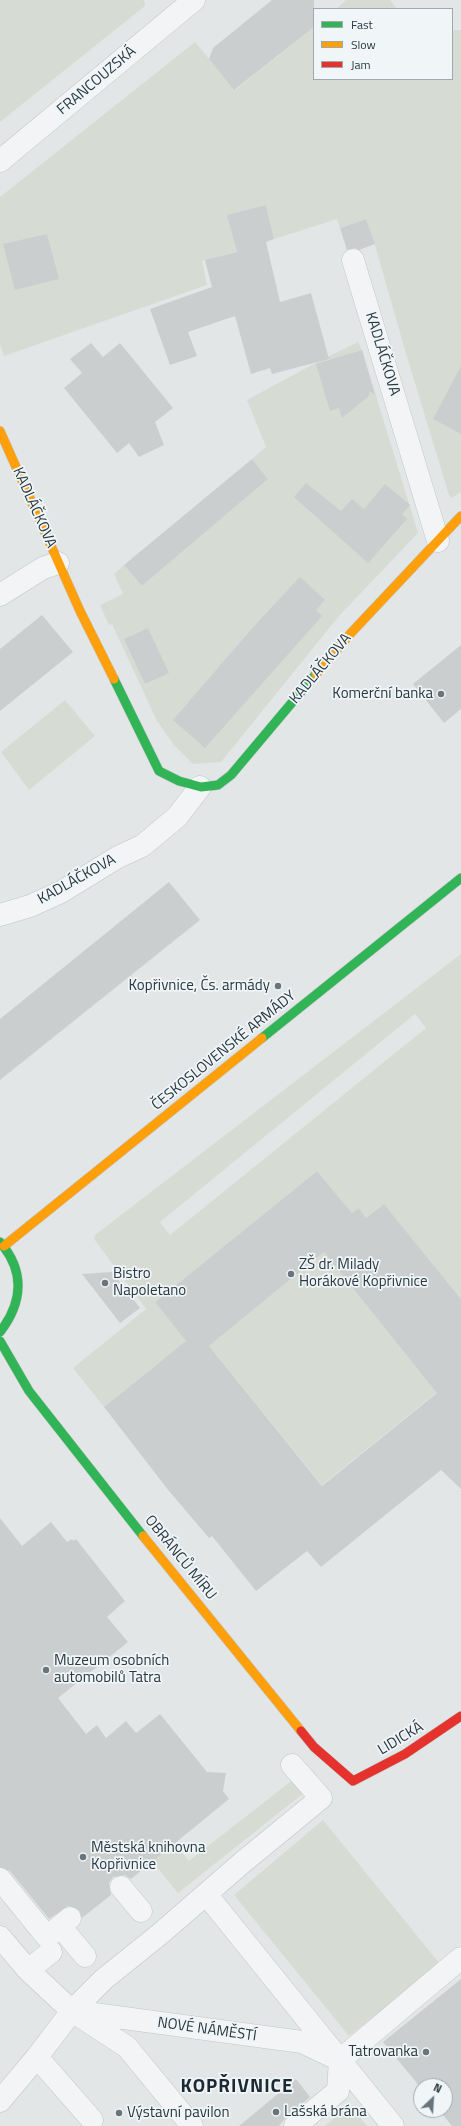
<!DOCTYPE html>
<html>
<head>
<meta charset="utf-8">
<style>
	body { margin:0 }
	#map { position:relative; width:461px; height:2126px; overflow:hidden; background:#e3e6e7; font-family:"Titillium Web",sans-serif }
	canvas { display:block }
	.legend { position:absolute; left:313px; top:8px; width:140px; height:72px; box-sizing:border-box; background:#f0f5f7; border:1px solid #a0a9ae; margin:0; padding:5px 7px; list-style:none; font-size:12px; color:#293841 }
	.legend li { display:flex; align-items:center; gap:8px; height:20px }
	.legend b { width:20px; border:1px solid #a0a9ae }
	.north { position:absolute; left:413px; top:2078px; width:40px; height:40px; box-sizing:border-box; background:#f0f5f7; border:1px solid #a0a9ae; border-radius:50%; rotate:25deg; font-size:11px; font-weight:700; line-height:16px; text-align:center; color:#293841 }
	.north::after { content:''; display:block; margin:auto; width:14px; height:18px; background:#6a757b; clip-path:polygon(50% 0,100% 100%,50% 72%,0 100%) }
</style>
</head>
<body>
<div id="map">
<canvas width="461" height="2126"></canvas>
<ul class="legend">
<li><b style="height:5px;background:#30b455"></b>Fast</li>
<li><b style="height:5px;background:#ff9f0a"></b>Slow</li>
<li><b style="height:5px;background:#e5322d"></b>Jam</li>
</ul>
<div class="north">N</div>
</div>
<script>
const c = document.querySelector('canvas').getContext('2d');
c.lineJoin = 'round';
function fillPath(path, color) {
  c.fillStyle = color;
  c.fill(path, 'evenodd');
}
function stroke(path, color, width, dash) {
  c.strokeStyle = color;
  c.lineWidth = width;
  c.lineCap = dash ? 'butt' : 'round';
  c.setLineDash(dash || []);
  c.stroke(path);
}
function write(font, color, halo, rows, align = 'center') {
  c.font = font + ' "Titillium Web",sans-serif';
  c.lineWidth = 3.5;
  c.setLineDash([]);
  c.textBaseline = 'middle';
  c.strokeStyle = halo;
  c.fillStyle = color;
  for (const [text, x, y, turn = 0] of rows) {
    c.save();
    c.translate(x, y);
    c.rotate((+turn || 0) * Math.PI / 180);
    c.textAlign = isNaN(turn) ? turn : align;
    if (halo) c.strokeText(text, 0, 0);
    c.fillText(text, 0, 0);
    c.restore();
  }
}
const green = new Path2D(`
	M0,0H144L145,6L0,122Z
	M346,0H390L397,9H336Z
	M314,27V79H452V30H461V492L452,498L449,495L407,357L375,245L366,219L340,228L337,219L274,239L266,205L228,215L237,252L202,261L207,285L4,356L0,344V197L195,42L235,90Z
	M358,342L362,350L418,533L339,616L221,762L193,764L174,745L157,721L112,624L109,625L100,605L123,594L114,574L124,565L142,586L268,479L252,459L266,447L247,400L321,360Z
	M65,700L95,736L29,790L1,752Z
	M461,954V1299L384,1204L366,1218L359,1208L352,1213L317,1171L155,1302L189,1344L157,1364L104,1407L73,1368L146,1309L94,1239L95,1235ZM415,1014L426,1028L170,1235L160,1222Z
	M324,1252L422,1373H461L322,1485L209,1346Z
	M295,1778L305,1792L178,1893L152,1861L174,1843L189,1861Z
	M323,1820L440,1964L349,2036L234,1895Z
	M350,2105L367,2126H325Z`);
const building = new Path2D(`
	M272,0H314V27L234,90L209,59L213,48Z
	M266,205L274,239L266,242L280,302L311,293L329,359L272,374L270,368L251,374L235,316L188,332L197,356L170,365L150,309L212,287L205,260L237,252L227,215Z
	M366,219L375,244L359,250L355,248L347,250L340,228Z
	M47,234L59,279L15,290L3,244Z
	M91,343L103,357L120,343L173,408L155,422L164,445L139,457L129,443L117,453L64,388L82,373L70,359Z
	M362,350L375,395L369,391L370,395L342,418L339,408L330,411L316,364Z
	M461,366V434L433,419Z
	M252,459L268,479L142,586L124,565Z
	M306,483L341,511L352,499L364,509L385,484L410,505L402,514L407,519L368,563L294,497Z
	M300,577L325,600L316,610L322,616L205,748L173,720L255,625Z
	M42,615L73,652L0,711V649Z
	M148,628L169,673L145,684L124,639Z
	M461,645V709L444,723L413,684Z
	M169,882L200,920L0,1080V1019Z
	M317,1171L352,1213L359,1208L366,1218L384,1204L461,1299V1489L441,1470L321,1567L307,1551L256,1591L212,1536L209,1538L169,1491L104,1407L186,1341L155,1302ZM324,1252L437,1393L322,1486L209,1346Z
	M112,1272L140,1308L120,1323L82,1274Z
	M0,1518L22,1546L51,1522L67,1542L72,1539L73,1541L76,1539L125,1601L107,1617L128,1642L58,1698L86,1734L97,1725L106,1738L126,1721L136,1733L160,1714L207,1772L226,1773L223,1791L229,1799L131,1879L125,1875L113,1877L109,1883L111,1895L82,1918L79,1910L68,1906L49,1919L10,1871L0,1867Z
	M461,1979V2126H452L439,2110H445V2086H421V2088L383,2042Z
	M296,2079L310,2097L287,2116L279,2126H239Z`);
const street = new Path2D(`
	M0,161L194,0
	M353,260L438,541
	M0,595L43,568L58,563
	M0,915L30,906L61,892L118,857L142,846L177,817L200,787
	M0,1879L47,1937L70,1918
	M121,1887L141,1911
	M206,1894L393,2126
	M60,1926L85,1956
	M0,1937L28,1970L72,2011L127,2047L192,2126
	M28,1970L51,1952
	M72,2011L302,2042L340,2060L461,1958
	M37,2057L92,2120
	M0,2101L37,2057L72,2011L104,1979L160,1934L243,1862L321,1798L292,1765
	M295,2126L338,2091L340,2060`);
const fast = new Path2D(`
	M114,679L159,771L179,781L201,787L218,785L231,775L316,674
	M262,1038L461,878
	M0,1242C25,1271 23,1302 0,1332
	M0,1341L29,1391L143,1536`);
const slow = new Path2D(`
	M0,431L80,611L114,679
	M316,674L351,633L461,516
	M4,1246L262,1038
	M143,1536L301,1731`);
const jam = new Path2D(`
	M301,1731L314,1747L353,1781L405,1754L461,1716`);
const markers = [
	[441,694,4,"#6a757b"],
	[278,986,4,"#6a757b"],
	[291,1274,4,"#6a757b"],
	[105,1283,4,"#6a757b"],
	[46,1670,4,"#6a757b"],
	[83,1857,4,"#6a757b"],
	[426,2052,4,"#6a757b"],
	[276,2112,4,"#6a757b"],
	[119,2113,4,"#6a757b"]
];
const streetNames = [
	["FRANCOUZSKÁ",97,81,-40],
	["KADLÁČKOVA",382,354,73],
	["KADLÁČKOVA",34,508,66],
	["KADLÁČKOVA",321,669,-50],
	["KADLÁČKOVA",77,880,-29],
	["ČESKOSLOVENSKÉ ARMÁDY",224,1051,-39],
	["OBRÁNCŮ MÍRU",180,1558,51],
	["LIDICKÁ",401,1739,-31],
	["NOVÉ NÁMĚSTÍ",207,2030,8]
];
const poiNames = [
	["Komerční banka",433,694,"right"],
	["Kopřivnice, Čs. armády",270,986,"right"],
	["ZŠ dr. Milady",299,1265],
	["Horákové Kopřivnice",299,1282],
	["Bistro",113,1274],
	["Napoletano",113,1291],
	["Muzeum osobních",54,1661],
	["automobilů Tatra",54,1678],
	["Městská knihovna",91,1848],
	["Kopřivnice",91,1865],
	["Tatrovanka",418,2052,"right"],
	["Lašská brána",284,2112],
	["Výstavní pavilon",127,2113]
];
const districtNames = [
	["KOPŘIVNICE",237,2087]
];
fillPath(green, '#d6dcd3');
fillPath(building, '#cbcecf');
stroke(street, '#c1c4c5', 23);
stroke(fast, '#c1c4c5', 10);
stroke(slow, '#c1c4c5', 10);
stroke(jam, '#c1c4c5', 10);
stroke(street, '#f2f4f5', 22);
stroke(fast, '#30b455', 9);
stroke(slow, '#ff9f0a', 9);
stroke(jam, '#e5322d', 9);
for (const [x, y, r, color] of markers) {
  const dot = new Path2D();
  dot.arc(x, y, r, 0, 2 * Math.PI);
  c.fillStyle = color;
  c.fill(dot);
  stroke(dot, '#f0f5f7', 1.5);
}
write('15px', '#293841', '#f0f5f7', streetNames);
write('15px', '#293841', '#f0f5f7', poiNames, 'left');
c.letterSpacing = '1px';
write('bold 19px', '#1c2932', '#f0f5f7', districtNames);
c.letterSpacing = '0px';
</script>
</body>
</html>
